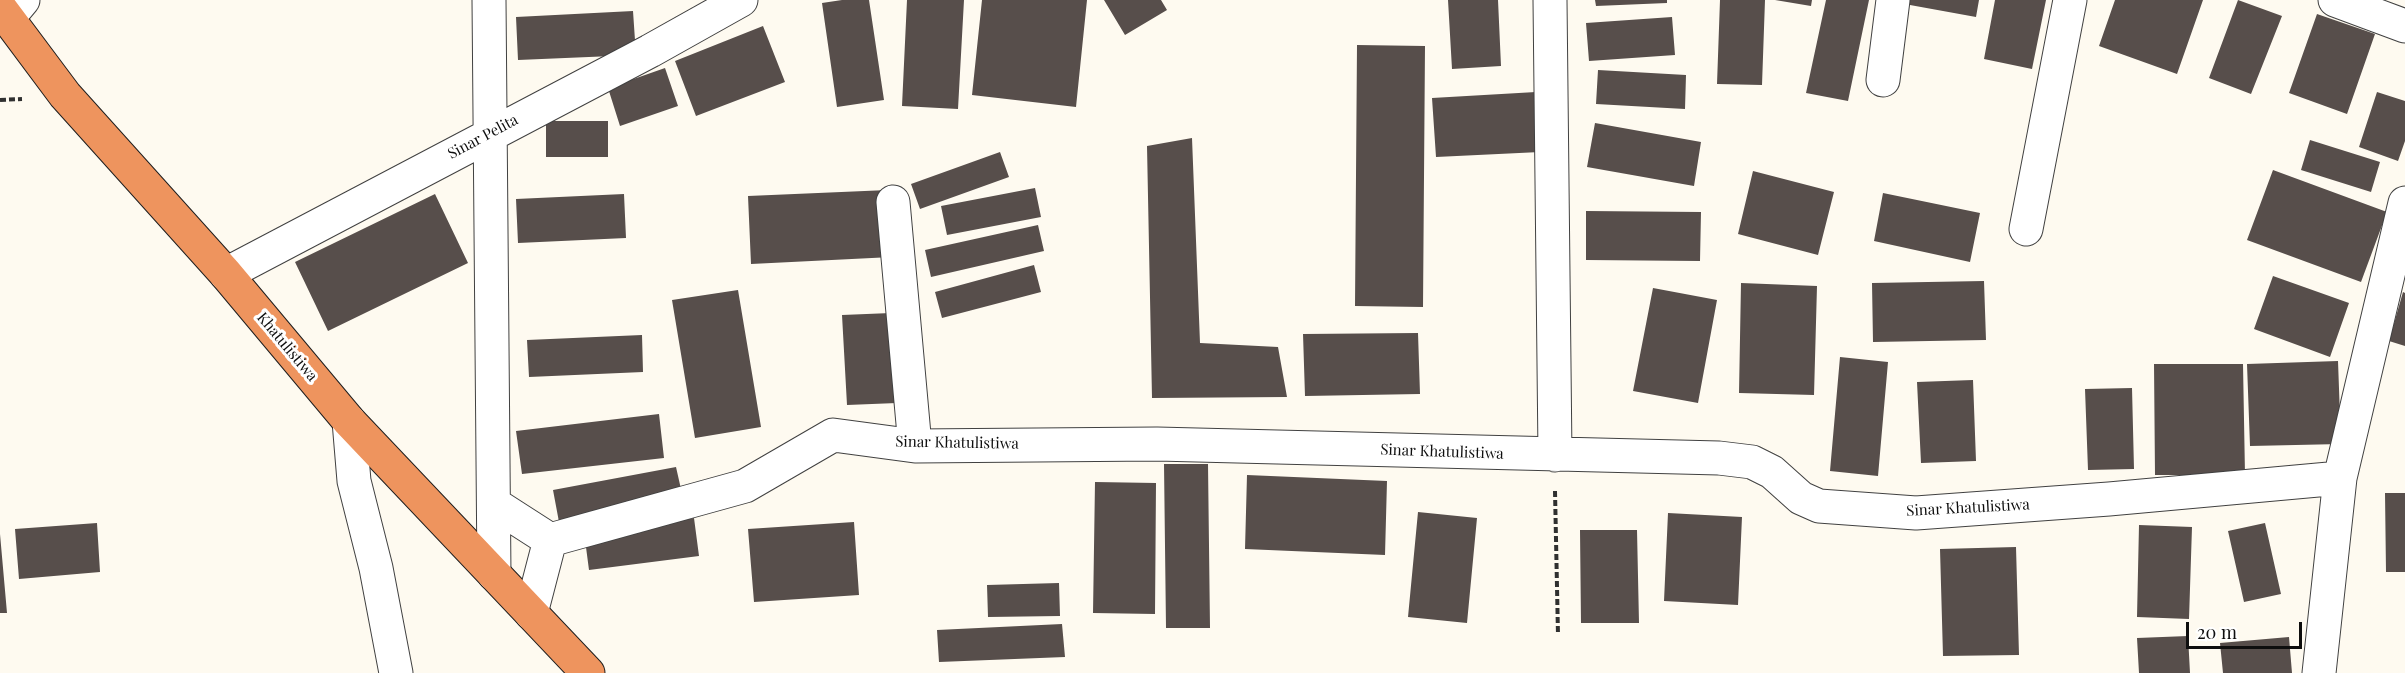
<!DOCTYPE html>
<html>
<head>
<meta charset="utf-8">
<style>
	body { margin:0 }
	#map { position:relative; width:2405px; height:673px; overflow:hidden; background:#fefaf0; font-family:"Playfair Display",serif }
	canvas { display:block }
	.scale { position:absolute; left:2186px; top:622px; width:116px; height:27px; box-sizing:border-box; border:3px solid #0e0e0e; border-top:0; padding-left:8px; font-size:18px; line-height:21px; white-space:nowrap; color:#0e0e0e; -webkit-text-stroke:4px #fff; paint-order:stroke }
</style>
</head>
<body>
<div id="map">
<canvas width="2405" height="673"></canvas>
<div class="scale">20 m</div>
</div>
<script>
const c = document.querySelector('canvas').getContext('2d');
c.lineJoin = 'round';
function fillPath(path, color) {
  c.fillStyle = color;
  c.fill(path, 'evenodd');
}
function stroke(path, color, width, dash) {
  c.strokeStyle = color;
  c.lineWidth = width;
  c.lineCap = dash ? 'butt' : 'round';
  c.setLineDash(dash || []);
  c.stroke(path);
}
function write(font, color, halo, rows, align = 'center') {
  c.font = font + ' "Playfair Display",serif';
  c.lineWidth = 6;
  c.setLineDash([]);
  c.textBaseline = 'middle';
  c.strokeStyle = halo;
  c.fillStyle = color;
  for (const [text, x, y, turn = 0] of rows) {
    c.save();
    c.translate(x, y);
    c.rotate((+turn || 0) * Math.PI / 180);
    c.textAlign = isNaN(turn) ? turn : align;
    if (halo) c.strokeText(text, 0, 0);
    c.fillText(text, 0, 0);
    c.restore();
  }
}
const building = new Path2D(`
	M842,0H869L884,100L837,107L822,3Z
	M907,0H964L958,109L902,106Z
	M982,0H1087L1076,107L972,95Z
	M1104,0H1161L1167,10L1125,35Z
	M1448,0H1498L1501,66L1452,69Z
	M1595,0H1667V3L1596,6Z
	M1720,0H1765L1762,85L1717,84Z
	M1775,0H1812L1811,6Z
	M1826,0H1869L1848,101L1806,93Z
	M1899,0H1979L1976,17L1899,3Z
	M1995,0H2046L2032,69L1984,59Z
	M2115,0H2203L2177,74L2099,46Z
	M2238,0L2282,16L2251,94L2209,78Z
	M633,11L636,55L518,60L516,17Z
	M2317,14L2375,34L2347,114L2289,93Z
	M1672,17L1675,55L1589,61L1586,23Z
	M763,26L785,82L696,116L675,61Z
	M1357,45L1425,46L1423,307L1355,306Z
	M665,68L678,106L620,126L608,88Z
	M1598,70L1686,75L1685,109L1596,104Z
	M1536,92L1540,152L1436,157L1432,98Z
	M2377,92L2405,101V141L2398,161L2359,147Z
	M546,121H608V157H546Z
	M1595,123L1701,142L1694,186L1587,167Z
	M1192,138L1200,343L1278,347L1287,397L1152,398L1147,146Z
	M2310,140L2380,162L2371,192L2301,170Z
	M1000,152L1009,177L920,209L911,184Z
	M2273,170L2387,212L2361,282L2247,240Z
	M1753,171L1834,192L1818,255L1738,234Z
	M1035,188L1041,217L947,235L941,206Z
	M888,190L892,257L751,264L748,196Z
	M1883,193L1980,213L1970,262L1874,241Z
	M435,194L468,263L328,331L295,262Z
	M624,194L626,238L518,243L516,199Z
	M1586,211L1701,212L1700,261L1586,260Z
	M1038,225L1044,251L931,277L925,250Z
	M1034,265L1041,292L942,318L935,292Z
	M2273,276L2349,303L2330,357L2254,329Z
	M1984,281L1986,340L1873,342L1872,283Z
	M1741,283L1817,286L1814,395L1739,393Z
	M1653,288L1717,300L1698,403L1633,391Z
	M738,290L761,427L695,438L672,300Z
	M2403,292L2405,293V346L2389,341Z
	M891,313L897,403L847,405L842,315Z
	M1418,333L1420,394L1305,396L1303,334Z
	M642,335L643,372L529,377L527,340Z
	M1840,357L1888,362L1878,476L1830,471Z
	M2338,361L2341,444L2250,446L2247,364Z
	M2154,364H2243L2245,475H2155Z
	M1973,380L1976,461L1921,463L1917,382Z
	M2132,388L2134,469L2088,470L2085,389Z
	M659,414L664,458L522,474L516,431Z
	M1164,464H1208L1210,628H1166Z
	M676,467L683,498L559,522L553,490Z
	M1247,475L1387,481L1385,555L1245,549Z
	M1095,482L1156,483L1155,614L1093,613Z
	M2385,493H2405V572H2386Z
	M1418,512L1477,518L1467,623L1408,617Z
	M1668,513L1742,517L1738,605L1664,601Z
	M694,518L699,556L589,570L584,532Z
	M854,522L859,595L754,602L748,529Z
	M97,523L100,572L19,579L15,529Z
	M2265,523L2281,594L2244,602L2228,531Z
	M2139,525L2192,527L2189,619L2137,617Z
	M1580,530H1637L1639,623H1581Z
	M0,534L7,613H0Z
	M2016,547L2019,655L1943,656L1940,549Z
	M1059,583L1060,616L988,617L987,585Z
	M1062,624L1065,657L939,662L937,630Z
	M2188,636L2190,673H2139L2137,638Z
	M2289,637L2292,673H2223L2220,643Z`);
const path = new Path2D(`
	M0,100L22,99
	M1555,491L1558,635`);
const minor = new Path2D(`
	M489,0L494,574
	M1550,0L1555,455
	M2335,0L2405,26
	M8,18L23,0
	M1883,80L1893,0
	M893,202L915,446
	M2026,229L2070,0
	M226,274L650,51L741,0
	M349,421L354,481L376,568L396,673
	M494,504L550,540
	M550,540L745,486L833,435L915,446L1157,444L1719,458L1752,462L1772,472L1801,498L1819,506L1916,513L2109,499L2340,478
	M531,613L550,540
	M2319,673L2340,478L2405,203`);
const highway = new Path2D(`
	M0,8L65,95L226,274L349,421L588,673`);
const streetNames = [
	["Sinar Pelita",483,137,-28],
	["Khatulistiwa",287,347,50],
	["Sinar Khatulistiwa",957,443,1],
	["Sinar Khatulistiwa",1442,452,2],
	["Sinar Khatulistiwa",1968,508,-3]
];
fillPath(building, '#574e4b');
stroke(minor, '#414141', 35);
stroke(highway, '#1f1f1f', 35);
stroke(path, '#303030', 4, [6, 3]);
stroke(minor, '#fff', 33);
stroke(highway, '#ee945e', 33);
write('15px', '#0e0e0e', '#fff', streetNames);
</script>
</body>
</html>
